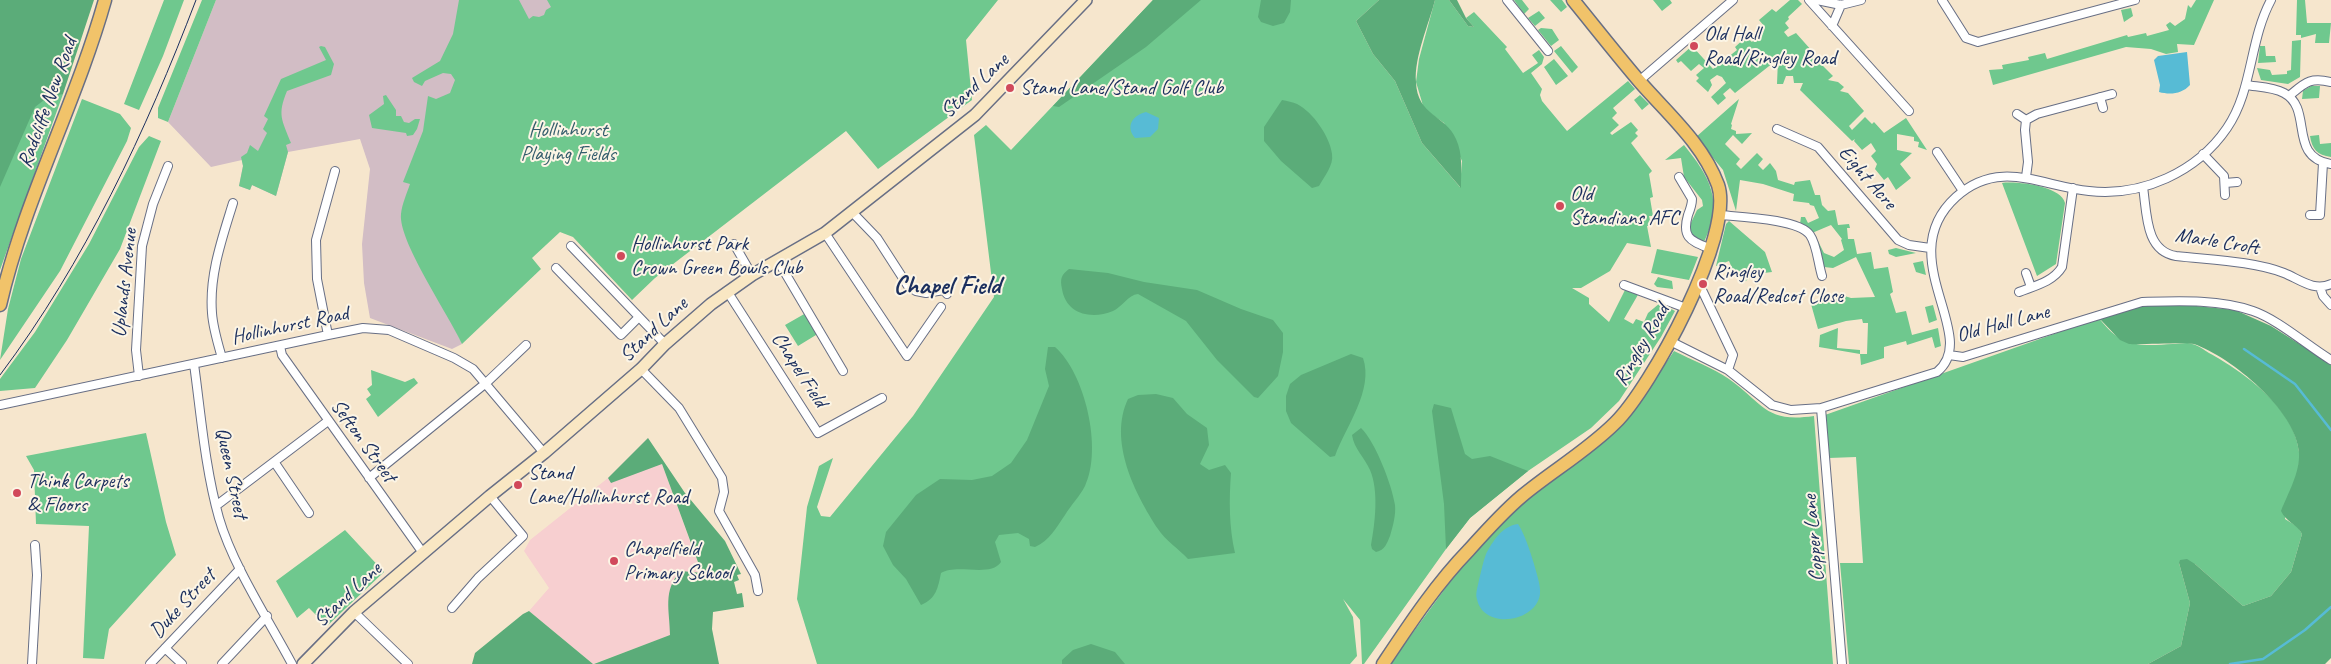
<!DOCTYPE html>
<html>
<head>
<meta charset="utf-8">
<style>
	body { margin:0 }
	canvas { display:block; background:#f6e6cd }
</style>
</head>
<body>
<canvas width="2331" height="664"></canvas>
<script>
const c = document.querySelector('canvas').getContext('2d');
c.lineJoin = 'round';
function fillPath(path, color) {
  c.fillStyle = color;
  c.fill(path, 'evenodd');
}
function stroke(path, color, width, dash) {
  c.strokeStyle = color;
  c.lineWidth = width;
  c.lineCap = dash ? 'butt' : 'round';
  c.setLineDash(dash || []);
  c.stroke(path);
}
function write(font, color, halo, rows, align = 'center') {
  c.font = font + ' Caveat,sans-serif';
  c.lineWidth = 4;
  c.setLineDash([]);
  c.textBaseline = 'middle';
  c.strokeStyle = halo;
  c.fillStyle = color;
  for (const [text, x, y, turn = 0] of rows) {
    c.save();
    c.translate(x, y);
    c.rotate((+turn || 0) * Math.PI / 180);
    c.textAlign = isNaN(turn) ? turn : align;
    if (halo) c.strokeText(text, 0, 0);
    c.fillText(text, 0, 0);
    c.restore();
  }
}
const built = new Path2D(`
	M648,438L662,464L702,574L669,596L671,635L593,664L529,611L549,588L524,551L530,540L608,478Z`);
const industrial = new Path2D(`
	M216,0H616L454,327L462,344L452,349L370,318L364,283L362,244L370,169L360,139L288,152L276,196L252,185L250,190L239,186L243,166L242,160L211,167L168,122Z`);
const green = new Path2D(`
	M0,0H53L63,94L0,270Z
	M164,0H184L163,56L139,110L124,104Z
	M202,0H216L168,122L158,118V108Z
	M459,0H519L529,19L533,16L539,17L544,15L546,10L551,7L547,0H998L966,40L972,100L878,169L846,131L655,278L632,300L573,237L560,232L532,258L541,269L462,344C449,315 398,241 401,214C402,204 407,193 410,184L403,182L423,131L428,96L436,99L450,93L455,80L451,74L443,73L425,81L422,86L414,82L412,78L440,61L453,34Z
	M1153,0H1379L1356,21L1373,54L1395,81L1422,143L1460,187L1462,161L1444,123L1424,109L1416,82L1419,59L1435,0H1449L1468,26L1474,27L1466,18L1474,12L1507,47L1505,49L1523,73L1538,63L1532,55L1539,50L1544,57L1542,64L1531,73L1542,89L1540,95L1542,101L1567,131L1628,81L1635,89L1613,108L1617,113L1612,118L1619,125L1610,133L1612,135L1631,122L1638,130L1635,133L1638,136L1631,143L1652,171L1649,174L1653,197L1650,198L1653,216H1649L1651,225L1647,226L1651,247L1627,243L1610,271L1581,288H1572L1589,298V304L1609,322L1626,288L1639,293L1624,319L1633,324L1636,319L1644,322L1648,313L1660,303L1675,311L1661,337L1619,401L1591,428L1528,471L1470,518L1446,549L1364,664H1362L1360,620L1343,599L1353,617L1357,656L1350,664H817L797,599L807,507L819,466L833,458L817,507L821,516L830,517L913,416L994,297L974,135L986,125L1011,150Z
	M1514,0H1522L1529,9L1524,14Z
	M1550,0H1562L1567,7L1561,12Z
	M1653,0H1670L1672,3L1662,11Z
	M1790,0H1798L1802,4L1788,17L1789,19L1785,23L1789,28L1784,32L1788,37L1796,33L1812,51L1810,53L1833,76L1828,80L1838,82L1844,87L1840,91L1848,93L1864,111L1849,126L1852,130L1865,117L1872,124L1874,122L1884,133L1906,118L1927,150L1918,147L1919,142L1914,141V137L1897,134V150L1912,153L1900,164L1911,178L1896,190L1888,177L1884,180L1875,169L1877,164L1871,156L1876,151L1871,143L1862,150L1854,141L1855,139L1852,141L1800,90L1803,83H1794L1793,76H1786L1783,84H1777L1778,59L1735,93L1730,88L1723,94L1726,98L1718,105L1711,97L1726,83L1722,77L1717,75L1710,80L1712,85L1708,92L1696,81L1699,78L1696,75L1704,68L1699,64L1691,71L1681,61L1678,63L1676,60L1692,46L1713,69L1737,50L1735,47L1746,37L1752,42L1765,27L1759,20L1772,9L1776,12Z
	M2196,0H2214L2194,45L2177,44L2178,52L2166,54L2151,49L2126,47L1993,85L1989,70L2003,69L2002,65L2029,60L2028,57L2045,53L2047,59L2127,35L2128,37L2146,33L2147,36L2169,30L2166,25L2170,22L2175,26L2185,19L2188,5L2191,8Z
	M2297,0H2305L2307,23H2331L2329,43H2315L2316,34L2301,38V35H2296Z
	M2131,8L2133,16L2124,22L2121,10Z
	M1539,11L1545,18L1535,26L1528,18Z
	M1541,28L1552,29L1559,40L1551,46L1538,30Z
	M2301,40L2300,77L2288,84L2261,80L2257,68L2270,70L2272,75L2287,74V71L2291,70L2292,41Z
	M321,46L325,47L334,64L331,75L287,91C277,115 282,120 291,143L286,145L288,152L276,196L252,185L250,190L239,186L243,166L241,157L247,153L250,145L258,151L267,133L263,129L268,119L264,116L281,79L326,60L319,47Z
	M1561,46L1578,67L1572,73L1554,51Z
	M2260,46H2265L2266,56H2275L2276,62L2258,63Z
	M1554,59L1568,76L1556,85L1544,67Z
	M2311,86H2320L2319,98L2302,99L2303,91Z
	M386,95L396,110V116H401L404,122L409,123L415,119H420L417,129L413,135L407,136L406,133L372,128L369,115L384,104L383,96Z
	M1640,95L1649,104L1642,110L1634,100Z
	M82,99L120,114L131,128L127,141L60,271L0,360L8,309L21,259Z
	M1739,99L1731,124L1732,125L1731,129L1736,131V134L1752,133L1742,144L1733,135L1725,144L1740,159L1736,164L1741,169L1757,153L1763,159L1758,165L1763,170L1770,163L1776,171L1778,180L1794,185L1795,182L1810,180L1815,195H1820L1822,205L1828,211L1835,210L1838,225L1849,224L1850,228H1847L1848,239H1854L1857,254L1871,252L1874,269L1888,267L1893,292L1890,294L1896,313L1906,311L1912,335L1938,328L1941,346L1935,348L1932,337L1907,345L1906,341L1884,347V358L1861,365L1860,354L1819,347L1820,335L1838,328L1837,348L1860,350V354H1867L1868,323H1863L1862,319L1846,321L1818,329L1811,304L1838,294L1851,298L1875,297L1856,257L1833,268L1824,267L1822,264L1816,241H1818L1824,253L1834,257L1844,250L1841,240L1842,239L1831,225L1812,233L1800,224L1801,217H1805L1808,223L1819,218L1814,206L1810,205L1809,203L1793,201L1794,194L1763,184L1740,180L1736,211L1723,170L1696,137Z
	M2319,135L2320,144L2331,143V157C2317,155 2312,149 2310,136Z
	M149,136L161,141L120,249L67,340L35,388L0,391V379L35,332L89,244L139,147Z
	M1684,145C1710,177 1724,201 1704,242L1692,235L1689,227L1697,210L1703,206L1702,200L1684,177L1681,158L1665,160Z
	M2002,183C2017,181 2061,186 2065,203L2056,264L2037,276Z
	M1729,221L1765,252L1772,272L1756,274L1744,282L1740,276L1736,277L1729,261L1716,266L1726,224Z
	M1896,248L1916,253L1896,257L1889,254L1888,250Z
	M1657,249L1698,257L1689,280L1651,273Z
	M1923,261L1926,275L1916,272L1913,263Z
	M1658,277L1672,281L1673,289L1657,287L1654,284Z
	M1933,305L1937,320L1929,323L1925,307Z
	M806,313L817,332L816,335L798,346L785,325Z
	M2099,318C2121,348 2140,346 2173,344C2179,344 2187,342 2192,344C2198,345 2204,350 2209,353C2244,372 2295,409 2299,452C2301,473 2290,498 2285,519L2298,527L2302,534L2291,572L2271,596L2243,606L2195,564L2179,563L2190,603L2181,646L2148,664H1849L1840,563H1863L1856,457L1829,458L1825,415Z
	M1674,351C1692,360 1713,368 1729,379C1764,404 1765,423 1814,416L1833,664H1390L1463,564L1522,501L1589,450L1634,411Z
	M371,370L405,382L414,378L418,383L378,417L366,399L371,395L367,389L372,385Z
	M146,433L166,522L176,555L109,629L104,659L83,658L89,526L36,524L34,470L26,456Z
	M345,530L384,572L327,626L309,608L297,618L276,581Z`);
const forest = new Path2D(`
	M0,0H94L63,94L48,97L35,107L0,187Z
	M1153,0H1201L1146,47L1059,107L1053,106Z
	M1261,0H1291L1290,12L1284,23L1273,26L1261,22L1258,17Z
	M1379,0H1435C1429,24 1414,57 1416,82C1417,116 1446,115 1456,139C1463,154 1461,171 1461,188L1422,143L1395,81L1373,54L1356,21Z
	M1449,0H1457L1466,18L1474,27L1468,26Z
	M1282,100C1287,101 1293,102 1297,104C1313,112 1330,137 1332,154C1334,165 1324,177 1319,186L1312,188L1281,161L1264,141V127Z
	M1069,269L1108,273L1144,282L1197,290L1241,309L1273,320L1283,333V352L1278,376L1258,398L1254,397L1217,360L1186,321L1138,294C1128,295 1122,307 1113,311C1091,320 1066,314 1062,289C1060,279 1061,275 1069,269Z
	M2177,304L2235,310L2271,326L2331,364V658L2325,664H2148L2181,646L2190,603L2179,563L2180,560L2187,559L2195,564L2243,606L2271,596L2291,572L2302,534C2297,524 2286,522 2281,511C2288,493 2300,473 2299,453C2297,411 2231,357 2194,344C2185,342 2141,345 2129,344L2120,340L2099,318L2144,305Z
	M1048,347H1055C1085,373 1103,449 1085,486C1080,496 1071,505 1065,515C1056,528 1050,540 1035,547L1030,546L1029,539L1018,533L999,535L995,542L1001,562C990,578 957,563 941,573C938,588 936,599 921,605L906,579L893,565L883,546L886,532L916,495L940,479L972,480L992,476L1011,463L1027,440L1049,386L1045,369Z
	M1351,354L1363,358C1374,390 1346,426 1335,456L1330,457L1291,423L1286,411V396L1290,384L1301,375Z
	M1156,394L1173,398L1187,414L1207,428L1209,445L1200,464L1209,470L1225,465L1231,473C1229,500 1229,527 1235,553L1188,559C1179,549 1165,540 1158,529C1135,494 1108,441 1128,399L1138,395Z
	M1434,404L1451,408L1465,454L1472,459L1490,456L1528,471L1470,518L1446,549L1444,504L1432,411Z
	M1361,428C1375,441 1392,485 1395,505C1396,515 1393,526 1390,536C1387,543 1385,550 1376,552L1372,549L1371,545C1375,523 1379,491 1370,470C1365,458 1354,449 1352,435Z
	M648,438L685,493L725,541L741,574L737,575L739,580L734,582L737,594L742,593L744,607L713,612L712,629L719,664H594L670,635C670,611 662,590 681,571L702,573L662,464L611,483L608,478Z
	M529,611L593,664H472L475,653L523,614Z
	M1091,644L1115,652L1125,664H1062V660L1073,650Z`);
const water = new Path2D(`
	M2187,52L2190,85C2182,94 2170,95 2159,92L2160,85L2154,60L2158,56Z
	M1146,112L1159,118L1158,129L1150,137L1135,138C1125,126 1133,115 1146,112Z
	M1518,524C1525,535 1530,551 1534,564C1536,572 1541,585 1540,594C1536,623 1483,630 1477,599C1475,594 1478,586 1479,580C1481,572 1483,562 1486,554C1493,541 1502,526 1518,524Z`);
const stream = new Path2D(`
	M2244,349L2295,384L2331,430
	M2230,664L2263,659L2305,630L2331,607`);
const street = new Path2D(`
	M1507,0L1548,51
	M1809,0L1909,111
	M1817,0L1841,5L1861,0
	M1942,0L1966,38L1978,42L2135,0
	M1832,26L1841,5
	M1639,81L1733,0
	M2246,85C2258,87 2273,87 2284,93C2314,109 2287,157 2331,164
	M2289,96C2305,83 2309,77 2331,82
	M2100,97L2103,108
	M2017,114L2026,120
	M1777,129L1818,147L1898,240L1909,245L1930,248
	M1937,152L1963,191
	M2203,154L2224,176L2225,195
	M1679,177L1692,199C1692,205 1690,210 1688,215C1681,239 1692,241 1711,249
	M2026,177L2028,162L2025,130L2026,120L2037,114L2112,94
	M2225,183L2237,182
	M2143,187C2147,213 2145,251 2176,256C2210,260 2253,261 2284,273C2299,279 2314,292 2331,284
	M852,212L877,238L908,286L916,291L926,293L944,290L947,294
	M1720,215C1741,217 1799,219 1810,235C1817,245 1818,263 1822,276
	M2310,215H2320L2323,163
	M825,233L907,356L941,307
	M734,244L752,275
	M571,246L665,344
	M778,261L843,371
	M556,268L621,335L639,317
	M2026,273L2031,287
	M1624,285L1686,308
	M2320,287L2323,296L2331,305
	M1696,288L1702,290L1733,355L1728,370
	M727,291L818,433L882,398
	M2019,292C2034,286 2053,282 2062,267L2073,188
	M328,335L317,279L316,240L335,171
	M1670,341L1728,370L1772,405L1791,410L1821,408L1937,372C1982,336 1890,257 1956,197C1999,158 2041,186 2089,191C2142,197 2197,172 2227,128C2253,90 2249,41 2271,0
	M280,346L282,355L423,553
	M1949,355L1963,357L2142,302C2177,301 2219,299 2253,311C2277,319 2308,346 2331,360
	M222,358C218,344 213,328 212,313C209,275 222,239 233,203
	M194,364C201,415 205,468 219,518C233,566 268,619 292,664
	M641,369L679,408L722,478L724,492L719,511L755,575L758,591
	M139,376L136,350L142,246L153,204L168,166
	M0,405L328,335L363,328L389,330L454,358L473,369L544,453
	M1821,408L1842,664
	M275,463L309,513
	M369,478L486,383L526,345
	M217,505L328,421
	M452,608L478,578L523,536L490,496
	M354,612L408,664
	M165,648L182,664
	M32,664L37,575L35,545
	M150,664L240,569
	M222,664L267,616`);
const secondary = new Path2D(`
	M303,664L354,612L490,496L544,453L641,369L665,344L711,304L752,275L825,233L975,115L1086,0`);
const primary = new Path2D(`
	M0,305C24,200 76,103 105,0
	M1383,664C1409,625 1436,584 1469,550C1486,531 1503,512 1522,496C1552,471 1587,451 1615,423C1651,388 1735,234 1718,185C1703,144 1668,114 1640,82C1617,55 1595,27 1573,0`);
const tram = new Path2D(`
	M0,375C85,262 146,131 196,0`);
const markers = [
	[1694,46,5,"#d1495b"],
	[1010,88,5,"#d1495b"],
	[1560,206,5,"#d1495b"],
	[621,256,5,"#d1495b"],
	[1703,284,5,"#d1495b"],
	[518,485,5,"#d1495b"],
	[17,493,5,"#d1495b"],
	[614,561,5,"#d1495b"]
];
const poiNames = [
	["Old Hall",1704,34],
	["Road/Ringley Road",1704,58],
	["Stand Lane/Stand Golf Club",1020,88],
	["Old",1570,194],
	["Standians AFC",1570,218],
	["Hollinhurst Park",631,244],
	["Crown Green Bowls Club",631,268],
	["Ringley",1713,272],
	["Road/Redcot Close",1713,296],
	["Stand",528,473],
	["Lane/Hollinhurst Road",528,497],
	["Think Carpets",27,481],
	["& Floors",27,505],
	["Chapelfield",624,549],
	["Primary School",624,573]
];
const streetNames = [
	["Stand Lane",975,86,-43],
	["Radcliffe New Road",48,103,-70],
	["Eight Acre",1867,178,49],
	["Marle Croft",2217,242,9],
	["Uplands Avenue",125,283,-84],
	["Old Hall Lane",2003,324,-15],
	["Hollinhurst Road",290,326,-12],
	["Stand Lane",654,330,-43],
	["Ringley Road",1642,345,-60],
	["Chapel Field",799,370,57],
	["Sefton Street",363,441,54],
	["Queen Street",231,473,78],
	["Copper Lane",1814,538,-95],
	["Stand Lane",348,595,-43],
	["Duke Street",183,604,-47]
];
const parkNames = [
	["Hollinhurst",568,130],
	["Playing Fields",568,154]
];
const districtNames = [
	["Chapel Field",947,286]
];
fillPath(built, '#f7cfd0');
fillPath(industrial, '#d2bdc5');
fillPath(green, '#6fc88e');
fillPath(forest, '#5bac79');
fillPath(water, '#57bbd5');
stroke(stream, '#57bbd5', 2.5);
stroke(street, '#686f85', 10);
stroke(secondary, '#686f85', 14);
stroke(primary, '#686f85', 15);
stroke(street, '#fff', 8);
stroke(secondary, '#f9e7c3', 11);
stroke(primary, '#f1c36a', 12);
stroke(tram, '#1b2f5e', 1);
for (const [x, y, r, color] of markers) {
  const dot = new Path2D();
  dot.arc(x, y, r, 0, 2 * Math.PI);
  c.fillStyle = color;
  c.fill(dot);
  stroke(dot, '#fcf5e5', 2);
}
write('21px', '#1b2f5e', '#fcf5e5', poiNames, 'left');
write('21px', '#1b2f5e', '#fcf5e5', streetNames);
write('21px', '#345d6c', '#fcf5e5', parkNames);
write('bold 26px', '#1b2f5e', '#fcf5e5', districtNames);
</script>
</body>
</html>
